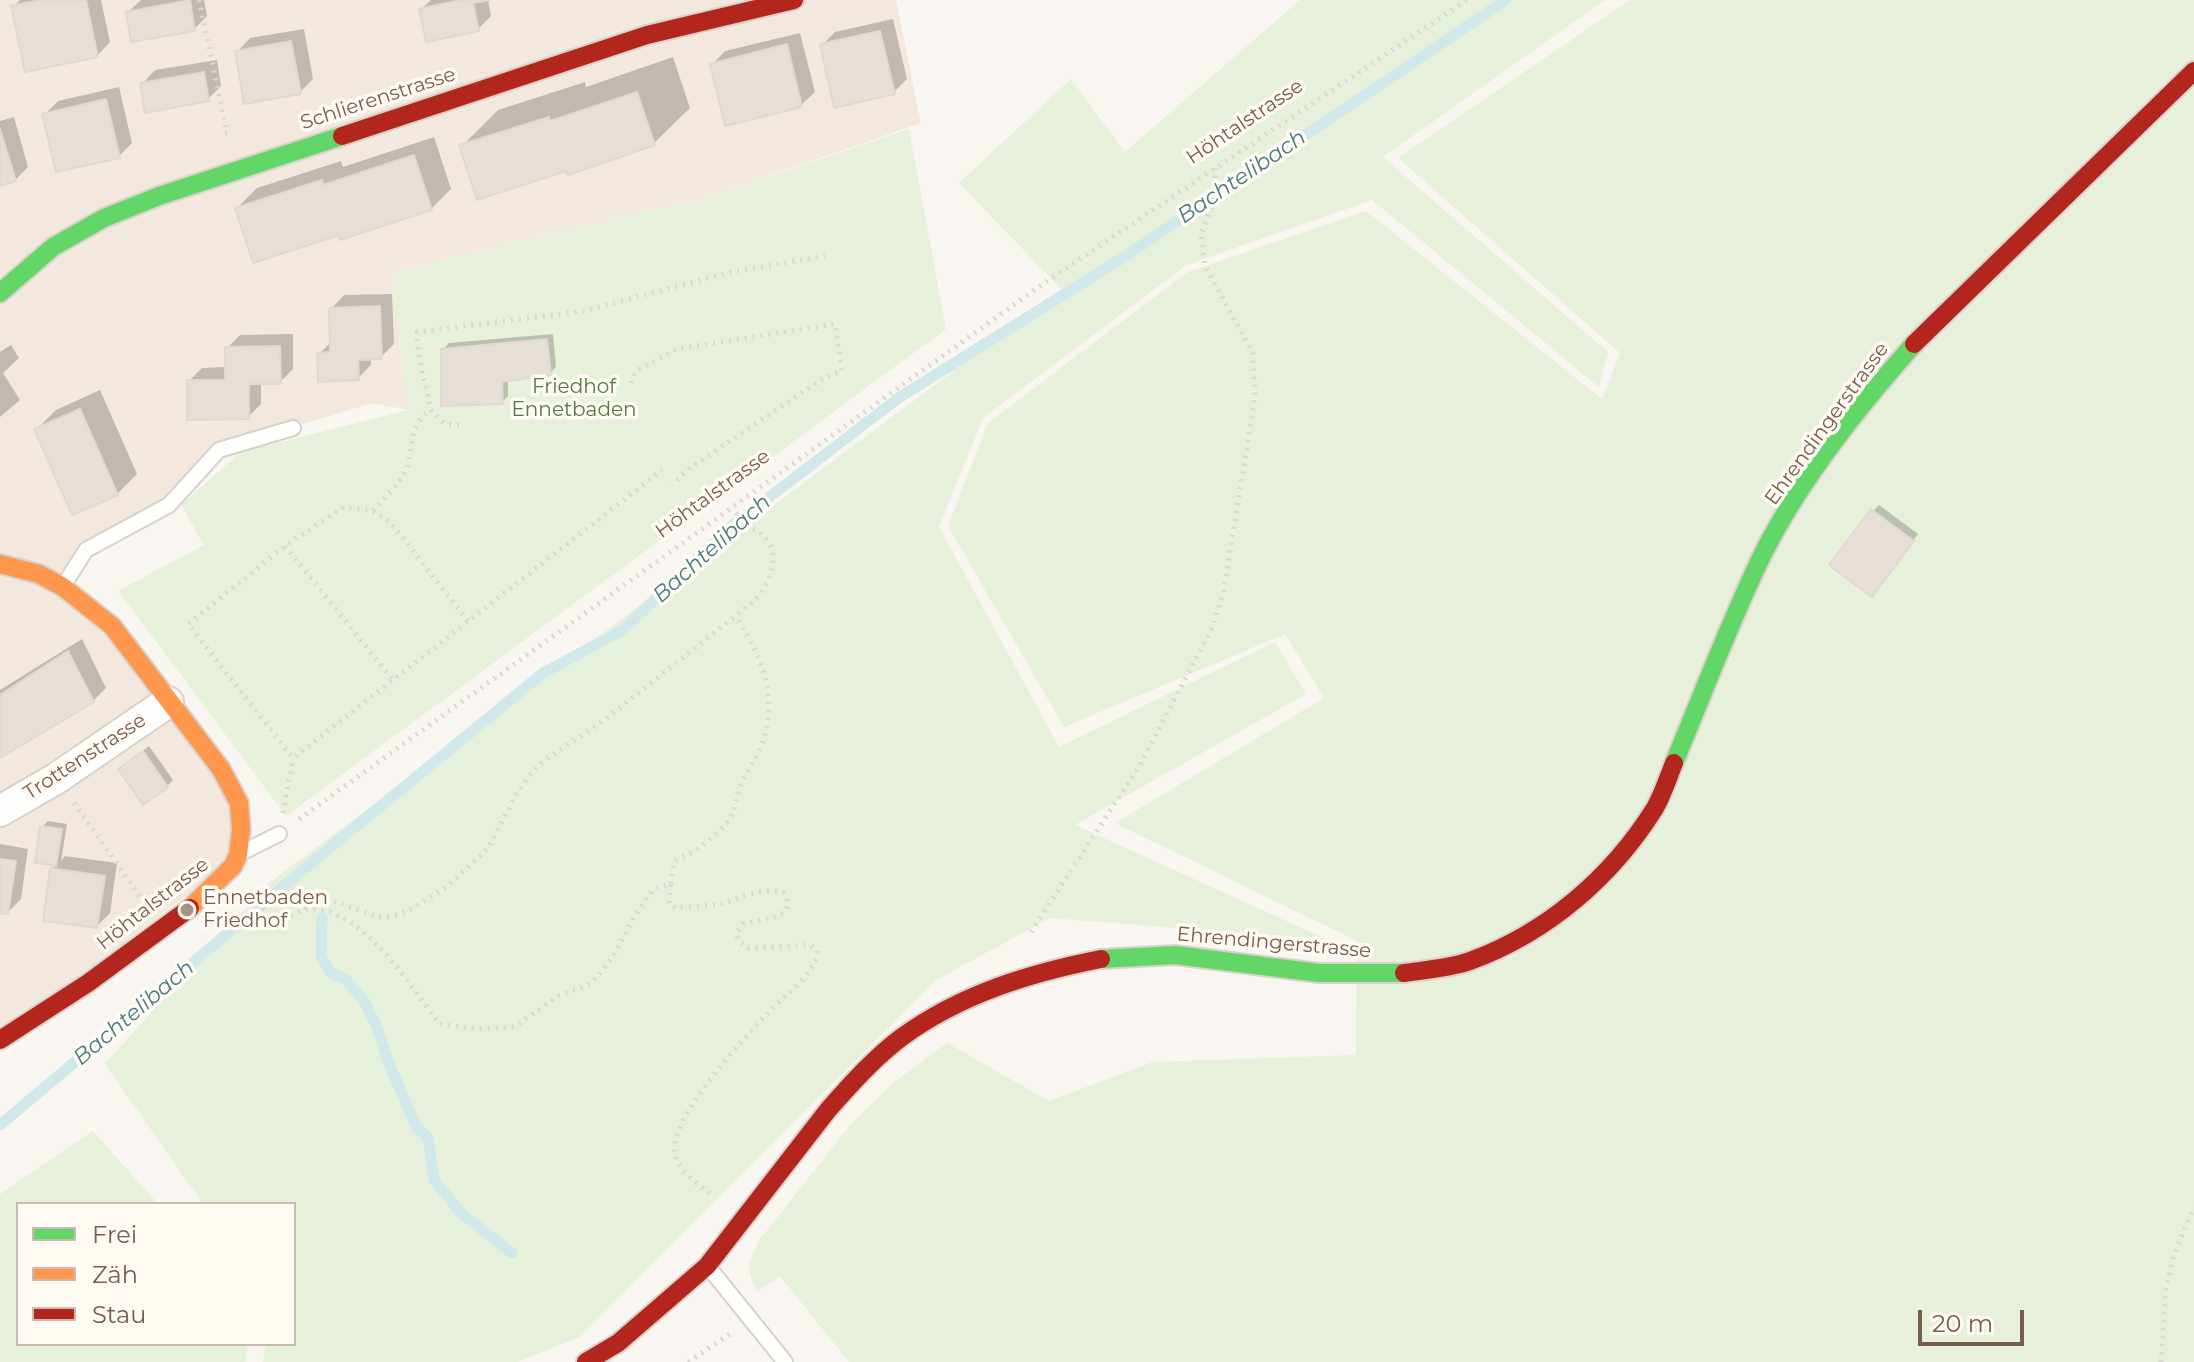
<!DOCTYPE html>
<html>
<head>
<meta charset="utf-8">
<style>
	body { margin:0 }
	#map { position:relative; width:2194px; height:1362px; overflow:hidden; background:#f9f5f0; font-family:Montserrat,sans-serif }
	canvas { display:block }
	.legend { position:absolute; left:16px; top:1202px; width:280px; height:144px; box-sizing:border-box; background:#fffaf3; border:2px solid #cabbb1; margin:0; padding:10px 14px; list-style:none; font-size:24px; color:#7a5c4d }
	.legend li { display:flex; align-items:center; gap:16px; height:40px }
	.legend b { width:40px; border:2px solid #cabbb1 }
	.scale { position:absolute; left:1918px; top:1310px; width:106px; height:36px; box-sizing:border-box; border:4px solid #7a5c4d; border-top:0; padding-left:10px; font-size:24px; line-height:28px; white-space:nowrap; color:#7a5c4d; -webkit-text-stroke:6px #fffaf3; paint-order:stroke }
</style>
</head>
<body>
<div id="map">
<canvas width="2194" height="1362"></canvas>
<ul class="legend">
<li><b style="height:10px;background:#63d668"></b>Frei</li>
<li><b style="height:10px;background:#ff974d"></b>Zäh</li>
<li><b style="height:10px;background:#b3261e"></b>Stau</li>
</ul>
<div class="scale">20 m</div>
</div>
<script>
const c = document.querySelector('canvas').getContext('2d');
c.lineJoin = 'round';
function fillPath(path, color) {
  c.fillStyle = color;
  c.fill(path, 'evenodd');
}
function stroke(path, color, width, dash) {
  c.strokeStyle = color;
  c.lineWidth = width;
  c.lineCap = dash ? 'butt' : 'round';
  c.setLineDash(dash || []);
  c.stroke(path);
}
function write(font, color, halo, rows, align = 'center') {
  c.font = font + ' Montserrat,sans-serif';
  c.lineWidth = 7;
  c.setLineDash([]);
  c.textBaseline = 'middle';
  c.strokeStyle = halo;
  c.fillStyle = color;
  for (const [text, x, y, turn = 0] of rows) {
    c.save();
    c.translate(x, y);
    c.rotate((+turn || 0) * Math.PI / 180);
    c.textAlign = isNaN(turn) ? turn : align;
    if (halo) c.strokeText(text, 0, 0);
    c.fillText(text, 0, 0);
    c.restore();
  }
}
const residential = new Path2D(`
	M0,0H896L921,123L708,197L391,272L409,410L372,403L219,450L169,505L86,550L63,587L221,769L238,855L0,1040Z`);
const green = new Path2D(`
	M1300,0H1605L1383,157L1608,352L1599,387L1372,200L1186,265L983,418L939,527L1059,747L1275,642L1306,694L1075,825L1328,940L1050,918L936,980L581,1336L518,1362H263L266,1344H294V1204H203L105,1064L266,885L1062,290L959,183L1071,79L1125,152Z
	M1630,0H2194V1362H849L780,1276L757,1292C746,1268 747,1266 758,1242L851,1124L893,1083L947,1043L1049,1101L1153,1062L1356,1055L1357,941L1115,823L1324,698L1285,634L1064,727L948,526L988,423L1188,272L1366,211L1602,399L1620,353L1398,158Z
	M909,129L946,329L286,816L118,591L204,545L181,505L241,452L409,410L391,272L708,197Z
	M93,1131L158,1204H18V1344H248L245,1362H0V1194Z`);
const shadow = new Path2D(`
	M20,0H101L110,42L97,56L14,6Z
	M141,0H204L207,16L194,29L128,12Z
	M431,0H488L491,16L478,29L421,9Z
	M893,19L907,79L894,92L822,45L835,32Z
	M304,29L313,79L300,92L237,52L250,38Z
	M800,33L815,92L801,105L712,65L725,51Z
	M673,57L690,108L654,143L567,169L462,146L498,110L585,82L586,87Z
	M217,60L221,86L208,99L142,84L155,70Z
	M119,87L132,143L119,156L45,114L58,101Z
	M14,117L28,167L15,180L0,184V121Z
	M434,137L451,189L431,209L340,232L237,208L257,188L341,161L343,167Z
	M392,294L394,344L381,357H371V365L358,378L319,354L332,341L331,309L344,295Z
	M293,334V369L280,382H261V404L248,417L189,381L202,368L227,367V348L240,335Z
	M553,334L556,367L550,373L508,379V396L502,402L443,350L449,343Z
	M11,345L19,358L3,373L20,400L0,417V352Z
	M100,390L137,474L117,494L37,429L56,410Z
	M1879,505L1918,534L1878,589L1873,511Z
	M82,639L106,688L93,701L0,756V690Z
	M149,746L173,780L167,786L120,769Z
	M48,821L67,824L61,861L65,856L117,863L110,913L97,926L52,869L57,864L37,861L42,827Z
	M0,844L28,849L21,899L8,912L0,911Z`);
const stream = new Path2D(`
	M322,918L321,957L330,972L346,980L363,999L378,1029L387,1059L416,1126L428,1138L434,1180L462,1214L512,1253
	M0,1125L304,869L543,673L623,630L730,527L900,397L1124,257L1506,0`);
const building = new Path2D(`
	M40,0H86L98,57L25,72L11,6Z
	M190,0L195,31L131,42L126,12Z
	M461,0H490L473,3L479,31L426,42L419,9Z
	M880,31L895,94L834,108L820,44Z
	M291,41L301,94L244,104L235,51Z
	M787,44L802,107L725,126L710,64Z
	M204,72L209,101L145,113L140,83Z
	M637,92L655,145L568,175L566,171L477,200L459,145L549,117L550,121Z
	M106,99L120,158L56,172L42,114Z
	M0,129L16,181L0,186Z
	M414,155L432,210L340,240L339,235L253,263L235,208L322,180L323,185Z
	M380,306L382,359L358,360L359,380L318,382L317,353L330,352L329,308Z
	M547,339L551,375L502,382L503,404L441,406V349Z
	M280,346L281,384H249V419L187,420V380H225V347Z
	M80,409L118,495L72,515L34,429Z
	M1871,509L1914,541L1872,597L1829,565Z
	M68,651L94,702L0,758V695Z
	M143,751L168,787L143,805L118,769Z
	M40,826L62,829L56,866L35,863Z
	M0,859L16,861L8,914L0,913Z
	M50,868L105,876L97,928L43,921Z`);
const path = new Path2D(`
	M199,0L227,133L224,134
	M631,383L636,371L677,349L835,324L842,371L825,377L690,468L672,485
	M459,425L445,424L431,410L418,353L417,332L584,311L731,272L825,256
	M373,511C383,499 398,486 405,472C415,449 407,425 431,410
	M285,546L393,680
	M468,621L391,523L373,511L344,507L285,546L188,624L293,758L662,470
	M74,803L142,899
	M283,813L293,758
	M299,819L1044,283L1467,0
	M671,884L674,862C681,857 688,855 696,850C704,845 712,837 719,831C739,812 733,803 742,782C748,769 758,757 762,744C779,695 762,657 736,617
	M252,897L275,919C290,919 301,907 316,909C370,916 409,986 440,1024L477,1029L514,1027L558,996L591,984L613,957L635,915L653,890L671,884L669,903L675,908C690,906 714,906 727,902C745,896 766,886 784,893L788,903L785,912L774,917L743,924L737,932L738,940L748,948L810,945L817,951C818,970 786,995 773,1008C749,1032 662,1124 676,1158C681,1173 702,1187 714,1197
	M305,909L320,900L328,899L377,917H391L408,911L448,886L488,848L516,795L529,776L545,760L603,721L753,602C770,584 785,553 760,533C755,529 748,528 743,523C739,518 737,512 732,508
	M1031,932L1140,765L1213,626L1223,594L1255,397L1253,353L1205,266L1201,234L1212,206L1216,168
	M688,1362L730,1334
	M2161,1362L2166,1288L2174,1255L2194,1207`);
const lane = new Path2D(`
	M65,583L86,550L169,505L219,450L293,428
	M245,851L279,834
	M710,1269L785,1362`);
const street = new Path2D(`
	M0,811L57,778L168,702`);
const fast = new Path2D(`
	M0,293L53,247L104,218L159,196L342,136
	M1674,763C1702,696 1728,627 1759,562C1796,484 1857,408 1914,344
	M1101,959L1175,955L1319,973H1404`);
const slow = new Path2D(`
	M0,564L39,574L63,587L112,626L221,769L239,803L241,830L238,855L233,866L190,908`);
const jam = new Path2D(`
	M342,136L647,35L794,0
	M1914,344L2194,71
	M1404,973C1426,970 1450,968 1470,961C1547,933 1612,877 1655,808C1663,794 1668,778 1674,763
	M0,1040L88,983L190,908
	M586,1362L618,1343L707,1266L828,1110C850,1085 875,1057 902,1037C961,994 1030,973 1101,959`);
const markers = [
	[187,910,8,"#a69286"]
];
const streetNames = [
	["Schlierenstrasse",378,99,-18],
	["Höhtalstrasse",1245,122,-34],
	["Ehrendingerstrasse",1827,424,-54],
	["Höhtalstrasse",713,494,-36],
	["Trottenstrasse",85,757,-33],
	["Höhtalstrasse",153,904,-38],
	["Ehrendingerstrasse",1274,943,5]
];
const parkNames = [
	["Friedhof",574,387],
	["Ennetbaden",574,410]
];
const poiNames = [
	["Ennetbaden",203,898],
	["Friedhof",203,921]
];
const waterNames = [
	["Bachtelibach",1242,177,-34],
	["Bachtelibach",712,549,-42],
	["Bachtelibach",134,1013,-40]
];
fillPath(residential, '#f2e8de');
fillPath(green, '#e7f0db');
fillPath(shadow, '#0003');
stroke(stream, '#d0e8ea', 11);
fillPath(building, '#e6ded7');
stroke(building, '#e2d8d2', 2);
stroke(lane, '#d7d1cb', 18);
stroke(street, '#d7d1cb', 34);
stroke(fast, '#d9d2cb', 22);
stroke(slow, '#d9d2cb', 22);
stroke(jam, '#d9d2cb', 22);
stroke(path, '#dcd5d0', 5, [2, 6]);
stroke(lane, '#fefefd', 14);
stroke(street, '#fefefd', 30);
stroke(fast, '#63d668', 18);
stroke(slow, '#ff974d', 18);
stroke(jam, '#b3261e', 18);
for (const [x, y, r, color] of markers) {
  const dot = new Path2D();
  dot.arc(x, y, r, 0, 2 * Math.PI);
  c.fillStyle = color;
  c.fill(dot);
  stroke(dot, '#fffaf3', 3);
}
write('20px', '#7a5c4d', '#fffaf3', streetNames);
write('20px', '#537a41', '#fffaf3', parkNames);
write('20px', '#7a5c4d', '#fffaf3', poiNames, 'left');
write('italic 22px', '#437c86', '#fffaf3', waterNames);
</script>
</body>
</html>
